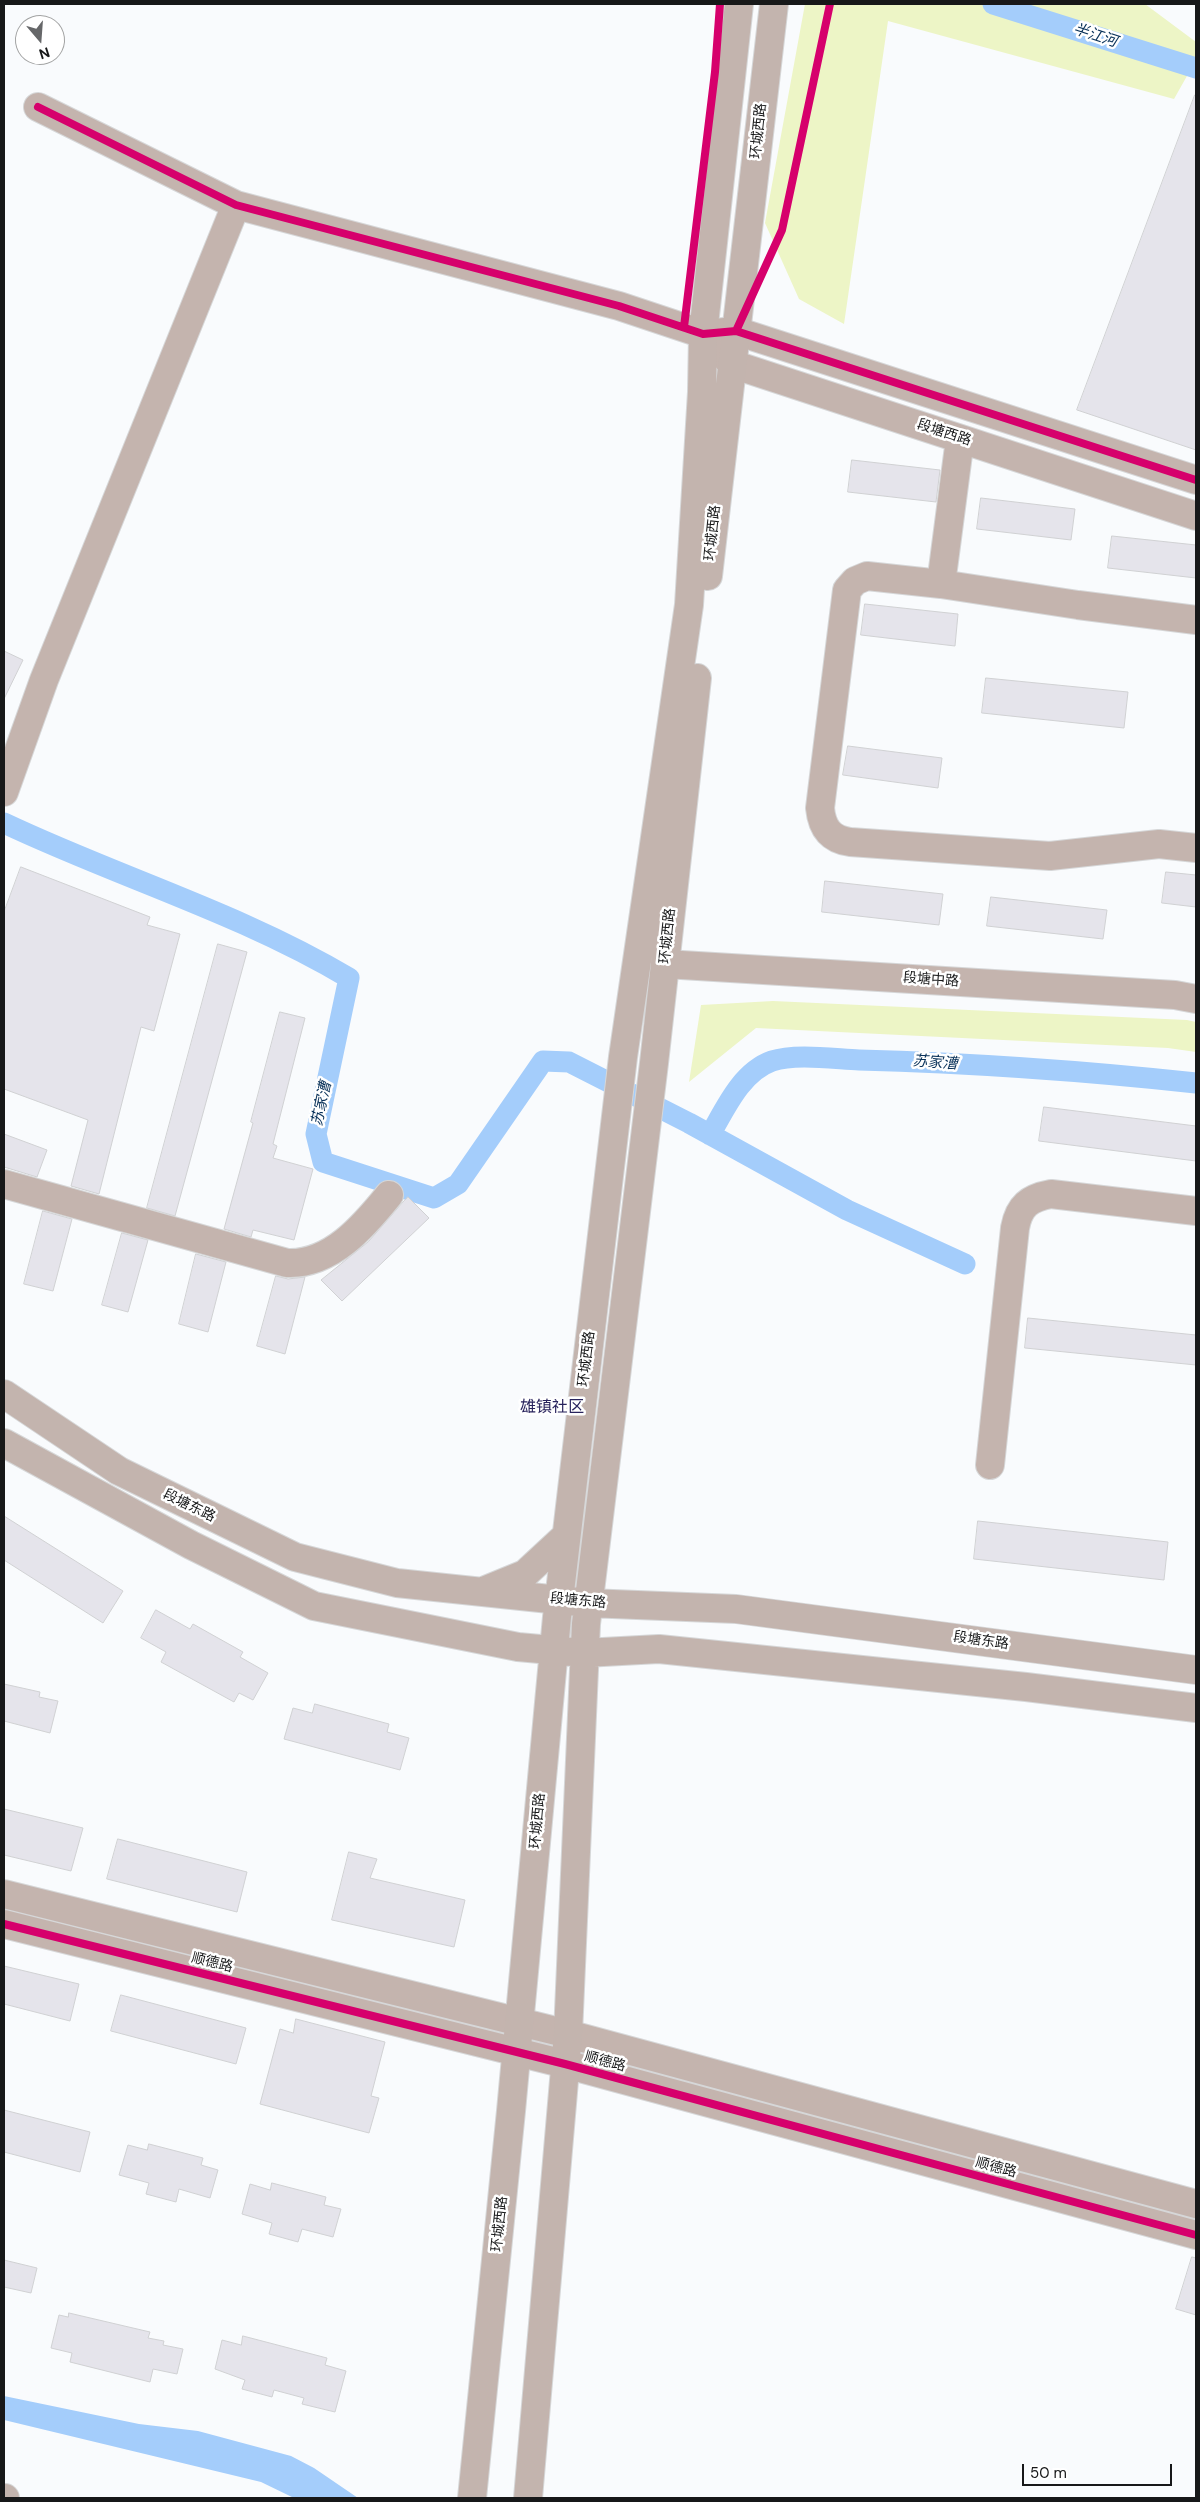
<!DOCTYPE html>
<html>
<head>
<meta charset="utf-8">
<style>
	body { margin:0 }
	#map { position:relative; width:1200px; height:2502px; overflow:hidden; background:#f9fbfd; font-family:"DM Sans",sans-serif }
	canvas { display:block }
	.frame { position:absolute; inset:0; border:5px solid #171819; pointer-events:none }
	.north { position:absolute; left:15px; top:15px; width:50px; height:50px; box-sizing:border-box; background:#fff; border:1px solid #a2a3a3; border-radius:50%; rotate:162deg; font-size:14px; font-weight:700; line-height:20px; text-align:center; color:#171819 }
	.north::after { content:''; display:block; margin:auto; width:18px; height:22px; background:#666769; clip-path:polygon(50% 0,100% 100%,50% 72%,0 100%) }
	.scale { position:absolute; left:1022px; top:2464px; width:150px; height:22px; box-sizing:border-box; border:2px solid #171819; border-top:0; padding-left:6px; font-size:15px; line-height:18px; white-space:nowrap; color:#171819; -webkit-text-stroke:4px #fff; paint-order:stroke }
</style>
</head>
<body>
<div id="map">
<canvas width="1200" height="2502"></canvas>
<div class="frame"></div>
<div class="north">N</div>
<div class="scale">50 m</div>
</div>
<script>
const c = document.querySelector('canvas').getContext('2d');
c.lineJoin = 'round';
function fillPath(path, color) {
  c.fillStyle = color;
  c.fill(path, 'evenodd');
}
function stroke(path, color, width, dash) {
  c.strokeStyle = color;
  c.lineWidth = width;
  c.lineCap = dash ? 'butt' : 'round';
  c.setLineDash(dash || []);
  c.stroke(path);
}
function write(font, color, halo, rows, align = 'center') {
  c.font = font + ' "DM Sans","Noto Sans SC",sans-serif';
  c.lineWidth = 5;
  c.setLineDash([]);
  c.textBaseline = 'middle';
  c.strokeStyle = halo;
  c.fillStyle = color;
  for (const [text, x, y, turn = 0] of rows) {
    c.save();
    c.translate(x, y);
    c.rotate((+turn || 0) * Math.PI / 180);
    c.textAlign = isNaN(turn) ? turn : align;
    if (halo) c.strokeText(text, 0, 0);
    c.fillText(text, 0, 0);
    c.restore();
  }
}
const green = new Path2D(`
	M805,4H1145L1196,42V60L1174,99L888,21L844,324L799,299L765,223Z
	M773,1001L1187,1020L1196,1022V1052L1168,1048L756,1028L689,1082L701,1005Z`);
const water = new Path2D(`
	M4,2396L139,2424L198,2431L291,2456L314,2468L358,2498H294L261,2482L4,2420Z`);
const canal = new Path2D(`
	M993,4L1196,68
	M4,823C118,877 240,913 349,978L316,1134L323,1162L434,1198L458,1184L543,1061L569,1062L689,1123L847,1210L965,1264
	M710,1135C725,1109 741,1072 772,1061C795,1053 835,1059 859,1060C972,1063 1085,1071 1196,1083`);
const building = new Path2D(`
	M1195,95H1196V450L1077,410Z
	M852,460L940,470L936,502L848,492Z
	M981,498L1075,509L1071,540L977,529Z
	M1112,536L1196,545V578L1108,568Z
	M865,604L958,614L955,646L861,635Z
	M4,651L23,660L4,699Z
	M986,678L1128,692L1124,728L982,713Z
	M848,746L942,758L938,788L843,775Z
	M21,867L150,917L147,925L180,934L154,1031L141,1027L99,1194L71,1186L88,1120L4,1089V912Z
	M1166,872L1196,875V907L1162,903Z
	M825,881L943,894L939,925L822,912Z
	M991,897L1107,910L1103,939L987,926Z
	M218,944L247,952L175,1216L147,1208Z
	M280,1012L305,1018L273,1144L277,1146L273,1158L313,1169L294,1240L253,1230L251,1237L224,1229L253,1123L251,1122Z
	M1044,1107L1196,1126V1161L1039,1141Z
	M4,1134L47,1150L37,1177L4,1167Z
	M408,1197L429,1218L342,1301L321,1280L368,1242Z
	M43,1211L72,1219L53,1291L24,1284Z
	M122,1233L148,1240L128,1312L102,1305Z
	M196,1254L226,1262L208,1332L179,1324Z
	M276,1276L288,1279L305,1277L285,1354L257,1346Z
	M1028,1318L1196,1335V1365L1025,1348Z
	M4,1516L123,1591L103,1623L4,1560Z
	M978,1521L1168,1542L1164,1580L974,1559Z
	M156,1610L190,1629L193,1624L243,1652L240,1657L268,1673L253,1700L239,1693L234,1702L161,1662L166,1652L141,1638Z
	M4,1684L40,1692L39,1697L58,1701L50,1733L4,1721Z
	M315,1704L389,1724L387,1732L409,1738L400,1770L284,1739L293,1708L312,1713Z
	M4,1809L83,1828L71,1871L4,1855Z
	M118,1839L247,1872L237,1912L107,1879Z
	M349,1852L377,1859L370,1878L465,1900L454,1947L332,1920Z
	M4,1966L79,1984L70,2021L4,2004Z
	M121,1995L246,2028L236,2064L111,2031Z
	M296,2019L385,2042L371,2096L379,2098L369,2133L260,2104L280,2029L293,2033Z
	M4,2110L90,2132L80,2172L4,2152Z
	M149,2144L203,2158L201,2165L218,2170L210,2198L179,2189L176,2202L146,2194L149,2183L119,2175L128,2145L147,2150Z
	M272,2183L326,2197L324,2205L341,2209L333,2237L302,2229L298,2242L269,2234L272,2223L242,2214L250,2184L270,2190Z
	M1192,2257L1196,2258V2315L1176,2309Z
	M4,2260L37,2268L31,2293L4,2287Z
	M69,2313L150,2332L148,2338L164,2341L163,2345L183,2349L177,2374L153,2369L150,2382L70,2362L72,2353L51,2348L59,2315L68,2317Z
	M243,2336L327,2358L325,2365L346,2371L335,2412L302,2404L304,2398L274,2390L272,2397L242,2389L245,2380L215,2369L222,2340L241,2345Z`);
const minor = new Path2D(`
	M38,107L236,205L619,306L703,334L736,331L1196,480
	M716,347L732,364L1196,516
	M960,439L941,584L1078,605L1196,620
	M941,584L867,576L855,581L847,590L820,808C822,828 830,839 850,842L1050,856L1159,844L1196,848
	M4,792L44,680L236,205
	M665,964L1175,995L1196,999
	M4,1184L287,1263C331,1265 364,1226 389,1195
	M990,1465L1015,1228C1019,1206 1029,1198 1051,1194L1196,1211
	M4,1894L568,2034L1196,2204
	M4,1924L565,2064L1196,2235`);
const major = new Path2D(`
	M708,576L774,4
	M4,1394L119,1471L295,1557L397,1583L588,1603L736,1609L1196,1670
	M4,1443L191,1545L314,1606L518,1647L584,1653L659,1649L1026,1687L1196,1708
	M486,1590L525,1574L566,1536
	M4,2498H5
	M472,2498L511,2111L557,1617L623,1057L689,605L702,392L703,334L739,4
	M528,2498L568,2034L586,1624L654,1063L697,678`);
const cycleway = new Path2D(`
	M38,107L236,205L619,306L703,334L736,331L1196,480
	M684,327L715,72L720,4
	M736,331L782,230L830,4
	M4,1924L565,2064L1196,2235`);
const streetNames = [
	["环城西路",759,131,-84],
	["段塘西路",944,433,18],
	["环城西路",713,533,-84],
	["环城西路",668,936,-84],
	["段塘中路",931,980,4],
	["环城西路",587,1359,-83],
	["段塘东路",189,1506,26],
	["段塘东路",578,1601,5],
	["段塘东路",981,1641,8],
	["环城西路",538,1821,-85],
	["顺德路",212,1963,14],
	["顺德路",605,2062,15],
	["顺德路",996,2168,15],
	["环城西路",500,2224,-84]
];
const waterNames = [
	["半江河",1095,36,18],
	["苏家漕",935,1063,4],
	["苏家漕",322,1104,-78]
];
const quarterNames = [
	["雄镇社区",552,1408]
];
fillPath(green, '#edf5c6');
fillPath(water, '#a4cdfb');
stroke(canal, '#a4cdfb', 21);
fillPath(building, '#e5e4eb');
stroke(building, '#d0d1d3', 1);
stroke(minor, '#d6d7d8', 30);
stroke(major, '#d6d7d8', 30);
stroke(minor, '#c4b4ae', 28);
stroke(major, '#c3b4ae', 28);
stroke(cycleway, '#d6006c', 8);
write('14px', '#171819', '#fff', streetNames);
write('italic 15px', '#083159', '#fff', waterNames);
write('16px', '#27225c', '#fff', quarterNames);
</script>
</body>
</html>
